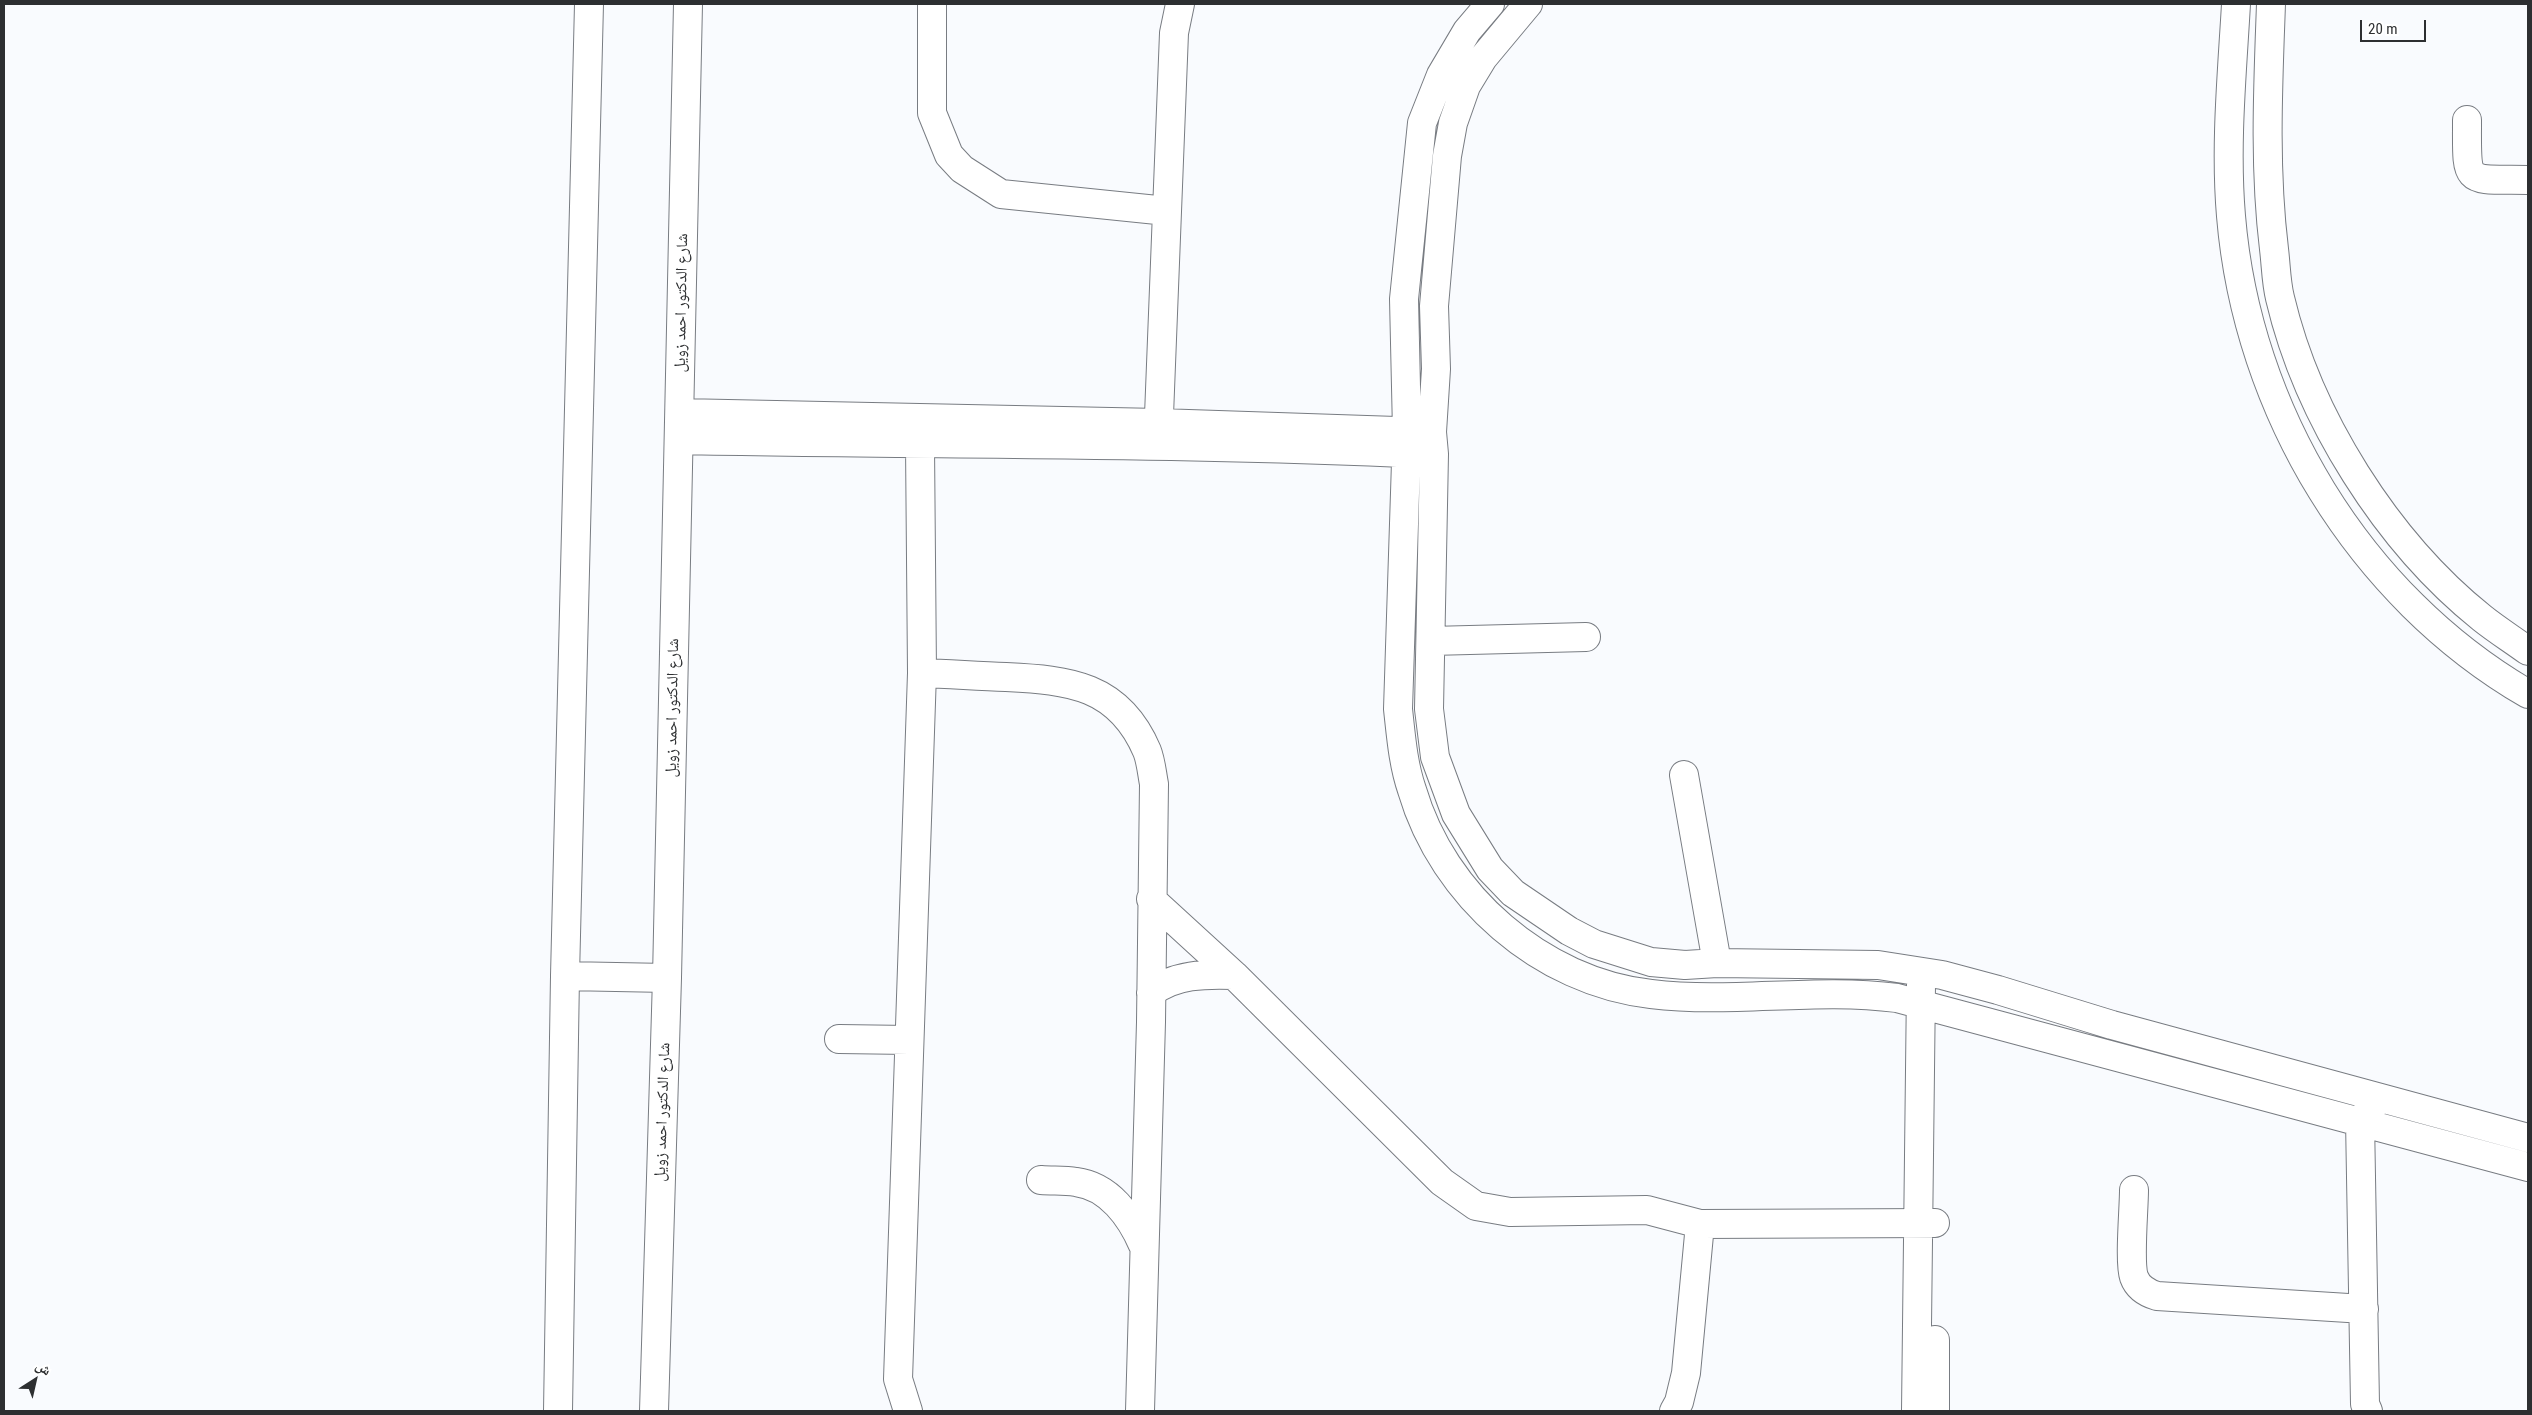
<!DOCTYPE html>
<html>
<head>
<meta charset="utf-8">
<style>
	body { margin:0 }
	#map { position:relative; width:2532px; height:1415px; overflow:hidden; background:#f9fbfe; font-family:"Roboto Condensed","Noto Naskh Arabic",sans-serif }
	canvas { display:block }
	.frame { position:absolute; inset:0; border:5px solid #2d2f31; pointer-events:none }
	.north { position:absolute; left:10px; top:1355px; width:50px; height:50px; -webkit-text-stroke:4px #fff; paint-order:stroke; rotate:35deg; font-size:14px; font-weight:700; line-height:20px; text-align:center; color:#2d2f31 }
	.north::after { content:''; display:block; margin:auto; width:18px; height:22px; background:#2d2f31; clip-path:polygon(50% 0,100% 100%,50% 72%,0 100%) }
	.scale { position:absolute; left:2360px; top:20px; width:66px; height:22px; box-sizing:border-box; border:2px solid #2d2f31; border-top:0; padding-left:6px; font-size:15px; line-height:18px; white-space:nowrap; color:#2d2f31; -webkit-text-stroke:4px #fff; paint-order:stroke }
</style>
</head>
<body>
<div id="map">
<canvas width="2532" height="1415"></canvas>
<div class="frame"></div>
<div class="north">ش</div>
<div class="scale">20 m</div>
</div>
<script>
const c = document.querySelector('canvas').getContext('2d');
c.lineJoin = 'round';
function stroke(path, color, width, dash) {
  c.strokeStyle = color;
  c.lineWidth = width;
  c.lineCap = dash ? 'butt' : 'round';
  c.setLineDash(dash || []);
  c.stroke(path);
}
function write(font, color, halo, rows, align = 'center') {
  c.font = font + ' "Roboto Condensed","Noto Naskh Arabic",sans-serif';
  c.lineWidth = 4;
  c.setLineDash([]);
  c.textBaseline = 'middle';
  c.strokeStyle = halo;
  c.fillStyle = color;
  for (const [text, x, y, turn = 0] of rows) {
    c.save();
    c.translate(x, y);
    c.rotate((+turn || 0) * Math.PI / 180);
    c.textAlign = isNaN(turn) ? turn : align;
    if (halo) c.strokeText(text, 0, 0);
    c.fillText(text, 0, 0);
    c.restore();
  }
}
const minor = new Path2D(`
	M932,4V113L949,155L962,169L1001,194L1167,211
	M1490,4L1467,31L1441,75L1422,123L1404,299L1407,431L1398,709C1401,736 1403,764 1412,790C1443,896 1542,982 1651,994C1733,1004 1815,987 1897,998L2528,1167
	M1528,4L1483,58L1466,86L1453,123L1447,156L1434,306L1436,369L1432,432L1434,454L1429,709L1435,757L1456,814L1490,869L1513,893L1569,931L1594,944L1651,962L1685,965L1717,963L1878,965L1942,975L1998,990L2112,1025L2528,1138
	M2236,4C2232,74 2225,146 2231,216C2247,410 2359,596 2528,694
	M2271,4C2268,86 2264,167 2274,249C2276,265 2276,282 2280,298C2308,417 2387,542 2482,618C2497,630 2513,640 2528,651
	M2467,120C2467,186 2463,179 2528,180
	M680,413L1159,423L1426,432
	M679,440C928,445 1177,442 1425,454
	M1158,441L1174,33L1180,4
	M1431,641L1586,637
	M922,673C950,674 978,676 1006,677C1069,680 1119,685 1147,751C1151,761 1152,774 1154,784L1151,1022L1140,1411
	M1684,775L1717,963
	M1151,899L1234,975L1442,1182L1476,1206L1510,1212L1647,1210L1700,1224L1935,1223
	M565,976L667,978
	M1151,993C1174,974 1206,974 1234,975
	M839,1039L909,1040
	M1041,1180C1053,1181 1064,1180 1076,1182C1109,1186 1131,1217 1143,1245
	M2134,1190C2134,1209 2129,1262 2134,1277C2138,1288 2147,1293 2157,1296L2364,1309
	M1935,1340V1411
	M558,1411L565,976L589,4
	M654,1411L667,978L688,4
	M908,1411L898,1379L922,673L920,445
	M1674,1411L1679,1402L1686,1373L1700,1224
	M1916,1411L1921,985
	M2368,1411L2365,1404L2360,1120L2372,1108`);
const streetNames = [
	["شارع الدكتور احمد زويل",682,303,-89],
	["شارع الدكتور احمد زويل",673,708,-89],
	["شارع الدكتور احمد زويل",663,1112,-88]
];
stroke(minor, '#787c82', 30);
stroke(minor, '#fff', 28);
write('16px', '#2d2f31', '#fff', streetNames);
</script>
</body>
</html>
